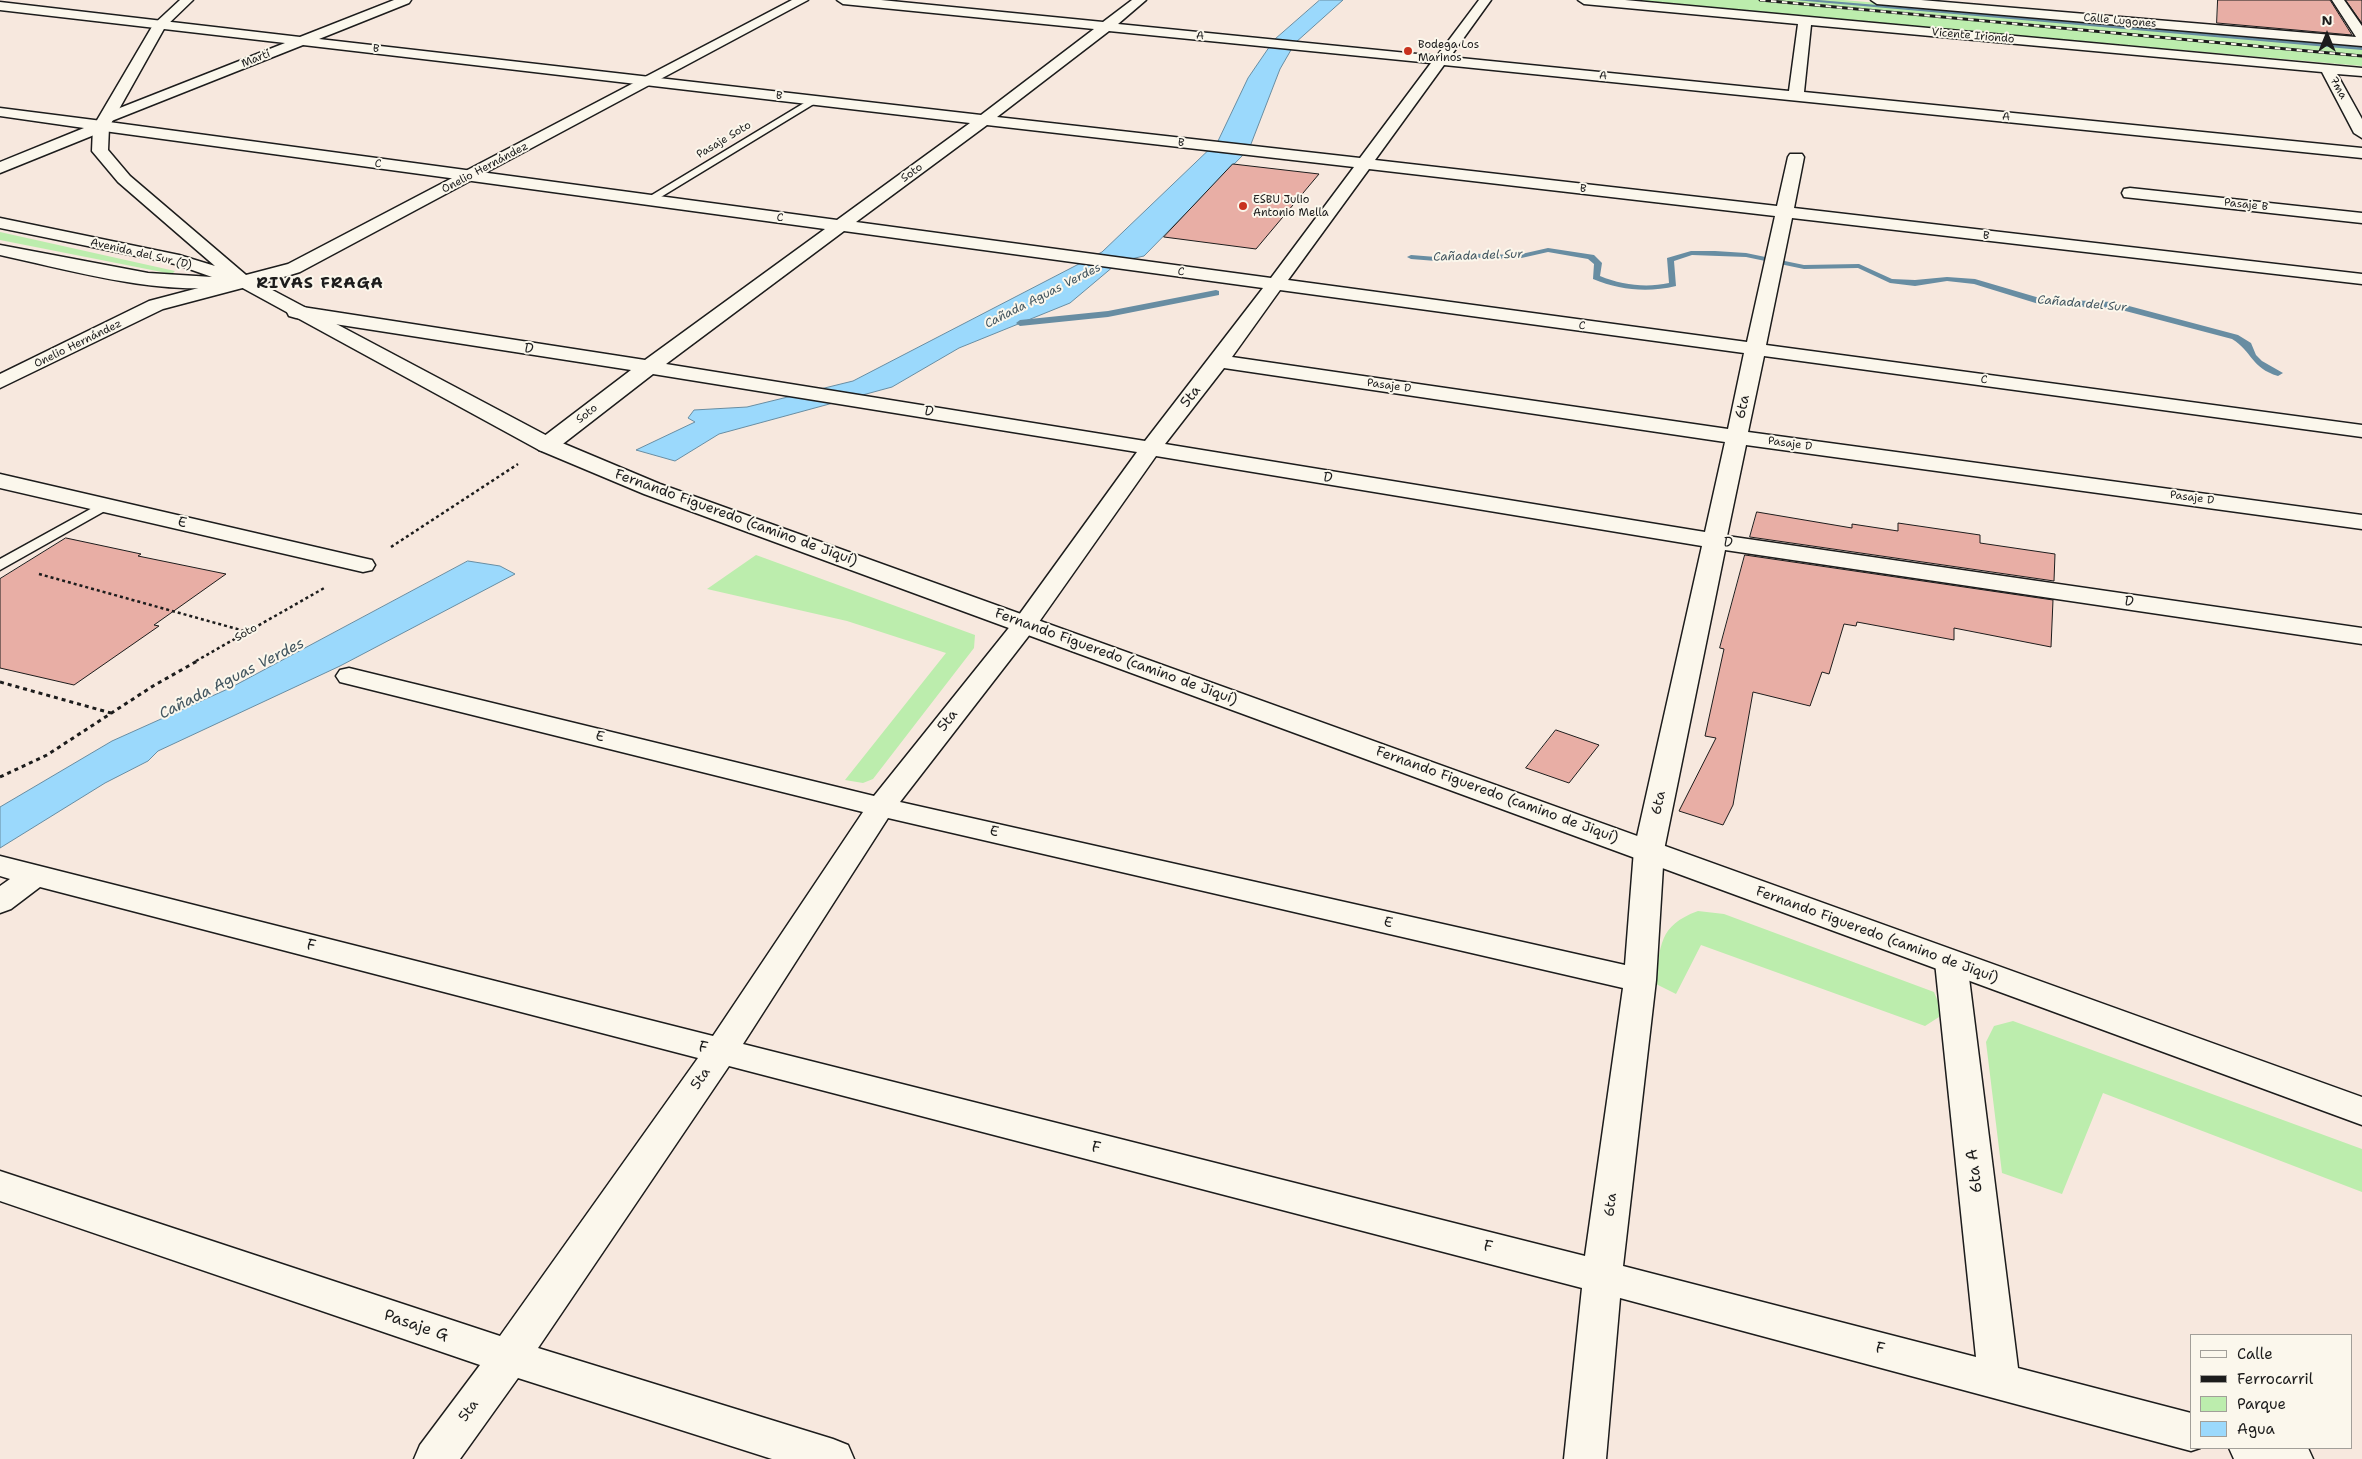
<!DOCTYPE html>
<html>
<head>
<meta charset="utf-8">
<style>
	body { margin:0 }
	#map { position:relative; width:2362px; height:1459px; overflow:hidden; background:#f7e8de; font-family:"Shantell Sans",sans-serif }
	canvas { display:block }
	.legend { position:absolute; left:2190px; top:1334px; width:162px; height:115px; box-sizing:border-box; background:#fbf7ec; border:1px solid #a29f99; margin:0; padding:6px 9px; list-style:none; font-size:15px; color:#1c1c1c }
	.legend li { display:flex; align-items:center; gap:10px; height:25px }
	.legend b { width:25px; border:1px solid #a29f99 }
	.north { position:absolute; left:2302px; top:10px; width:50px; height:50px; -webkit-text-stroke:4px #fbf7ec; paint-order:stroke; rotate:0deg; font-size:14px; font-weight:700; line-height:20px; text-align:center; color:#1c1c1c }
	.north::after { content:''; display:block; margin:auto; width:18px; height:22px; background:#1c1c1c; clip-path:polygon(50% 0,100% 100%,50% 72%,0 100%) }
</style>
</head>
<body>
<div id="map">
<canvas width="2362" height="1459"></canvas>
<ul class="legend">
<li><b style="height:6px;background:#fbf7ec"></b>Calle</li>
<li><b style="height:6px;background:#1c1c1c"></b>Ferrocarril</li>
<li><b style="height:14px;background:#bcedad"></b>Parque</li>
<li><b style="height:14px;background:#9bd9fc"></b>Agua</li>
</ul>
<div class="north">N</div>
</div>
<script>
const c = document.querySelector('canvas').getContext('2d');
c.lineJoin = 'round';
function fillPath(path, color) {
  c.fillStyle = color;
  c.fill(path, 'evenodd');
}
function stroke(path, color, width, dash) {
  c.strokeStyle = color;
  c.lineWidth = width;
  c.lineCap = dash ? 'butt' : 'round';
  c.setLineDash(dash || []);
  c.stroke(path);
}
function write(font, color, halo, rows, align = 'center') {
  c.font = font + ' "Shantell Sans",sans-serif';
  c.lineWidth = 4;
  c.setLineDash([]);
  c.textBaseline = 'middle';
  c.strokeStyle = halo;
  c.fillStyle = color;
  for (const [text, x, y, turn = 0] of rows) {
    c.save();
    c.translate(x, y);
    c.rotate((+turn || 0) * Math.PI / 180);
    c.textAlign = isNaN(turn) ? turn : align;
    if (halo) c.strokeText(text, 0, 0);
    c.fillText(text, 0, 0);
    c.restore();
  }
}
const green = new Path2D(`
	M1617,0H1843L2362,44V66Z
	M0,232L175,271L172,274L0,240Z
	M756,555L975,635L974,648L873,779L863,783L845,780L946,653L847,621L707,589Z
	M1698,911L1724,914L1934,992L1939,1004V1017L1925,1026L1701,945L1676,994L1654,983C1662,946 1657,926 1698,911Z
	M2013,1021L2362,1149V1192L2103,1093L2062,1194L2002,1173L1986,1042L1994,1026Z`);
const water = new Path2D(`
	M1320,0H1343L1295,43L1280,69L1251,144L1243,155L1144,256L1126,260L1114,266L1070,303L959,348L892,387L719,434L675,461L636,450L695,422L688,418L694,410L747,407L853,381L1102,252L1218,141L1248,78L1274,40Z
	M468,561L500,566L515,574L340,666L158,751L148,761L105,783L0,848V807L112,741L230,688Z`);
const stream = new Path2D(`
	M1795,0H1818L2362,46V50Z
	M1548,248L1594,255L1602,263L1600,276C1622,285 1646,288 1669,283L1667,258L1691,251H1715L1746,253L1804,265L1859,264L1892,279L1915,280L1947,277L1975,279L2043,299L2114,302L2238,335L2251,343L2256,355L2262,361L2283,373L2278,376C2251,368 2252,351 2232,339L2114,308L2042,305L1974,284L1947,281L1915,286L1890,283L1858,268L1804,269L1746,257L1692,255L1674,261L1676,286C1647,293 1620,290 1593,279L1594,264L1588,259L1548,252L1517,259L1451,257L1436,261L1411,259L1407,257L1411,255L1436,257L1451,253L1517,255Z
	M1216,290L1219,291V295L1108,317L1020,326L1016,323L1020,320L1108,311Z`);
const building = new Path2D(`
	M2218,0H2330L2352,35L2217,23Z
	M2346,0H2362V23Z
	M1233,164L1319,174L1256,249L1164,237Z
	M1757,512L1852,528V524L1898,531V523L1980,535V543L2055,554L2054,581L1750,537Z
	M66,538L141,554L138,556L226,574L154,625L159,626L74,685L0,668V579Z
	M1745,555L2053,600L2051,647L1954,628V640L1857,622L1856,626L1844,624L1829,674L1822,672L1810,706L1753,692L1733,805L1723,825L1679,811L1716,738L1705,736L1724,649L1720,648Z
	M1556,730L1599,745L1569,783L1526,768Z`);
const pathFar1 = new Path2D(`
	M391,547L518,464
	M39,574L248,632
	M196,661L326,587`);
const path = new Path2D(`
	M0,682L111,713
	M0,777L47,755L153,686L199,660`);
const lane = new Path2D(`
	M814,97L817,98V102L651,203L647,204L642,201Z
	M105,501L110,502L112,505L110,508L0,570V559Z`);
const street = new Path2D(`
	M394,0H411L409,3L319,39L981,115L1094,29L843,4L837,0H881L1103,22L1132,0H1146L1118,24L1437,56L1479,0H1491L1450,57L1789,91L1798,24L1584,4L1578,0H1625L2362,68V76L2337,74L2362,119V138L2354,133L2322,72L1811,25L1804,92L2362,148V158L1444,65L1375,160L1777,206L1788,157L1790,154H1802L1804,157L1794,208L2362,274V284L1792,218L1766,345L2362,425V437L1764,356L1748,432L2362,515V529L1746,445L1727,536L2362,628V644L1725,550L1664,850L1656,980L1623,1266L1976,1357L1935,962L1940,954L1951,951L1962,954L1967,962L2018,1368L2191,1413V1448H2200L2191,1451L1620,1298L1606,1459H1564L1582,1288L729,1066L538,1348L833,1439L848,1445L854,1459H772L518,1378L460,1459H414L420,1445L480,1365L0,1201V1171L500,1336L698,1058L40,887L11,909L0,913V886L10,879L0,876V856L713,1036L863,812L340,682L336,676L340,670L349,668L874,796L1016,619L1137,452L653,374L555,450L547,452L539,450L536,445L539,440L631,370L296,318L289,316L287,312L289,308L296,306L645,360L825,229L104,131L0,173V162L84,128L0,116V108L102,121L100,118L102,115L285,43L0,10V2L300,37ZM1109,31L1431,63L1360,158L997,117ZM303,45L970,123L837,220L109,122ZM987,125L1354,167L1271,278L856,222ZM1369,169L1775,216L1747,342L1288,280ZM844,231L1263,288L1145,441L666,364ZM1280,290L1744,353L1728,429L1232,357ZM1224,368L1725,442L1705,532L1165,444ZM1156,456L1702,546L1634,850L1625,965L900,802L1034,629ZM888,818L1623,988L1585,1256L743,1044Z
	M1871,0H1921L2356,37L2332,0H2344L2362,26V46L1877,4Z
	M2130,188L2362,213V223L2124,197L2122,193L2124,189Z
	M244,276L250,278L253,282L250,286L163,309L0,388V374L149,301Z
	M0,474L363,558L372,560L375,565L372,570L363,572L0,488Z
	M2229,1448H2308L2313,1459H2234Z`);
const secondary = new Path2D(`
	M180,0H193L165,27L109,127L108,150L130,176L246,275L288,264L792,0H808L300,272L261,284L555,440L660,484L2362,1097V1125L644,494L539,450L239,286C159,296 77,272 0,255V245L148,273L212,277L175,264L0,228V218L179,255L215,266L118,182L92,151L93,127L153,25Z`);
const rail = new Path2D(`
	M1760,0L2362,56`);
const markers = [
	[1408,51,5,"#c8321e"],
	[1243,206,5,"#c8321e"]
];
const farStreetnames = [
	["Calle Lugones",2120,21,5],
	["A",1200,36,6],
	["Vicente Iriondo",1973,36,5],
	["B",376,49,6],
	["Martí",256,59,-22],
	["A",1603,76,6],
	["7ma",2338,88,61],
	["B",779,96,7],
	["A",2006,117,6],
	["Pasaje Soto",724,140,-31],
	["B",1181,143,7],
	["C",378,164,8],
	["Onelio Hernández",485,168,-28],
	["Soto",912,173,-36],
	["B",1583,189,7],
	["Pasaje B",2246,205,6],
	["C",780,218,7],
	["B",1986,236,7],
	["Avenida del Sur (D)",141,254,13],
	["C",1181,272,8],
	["C",1582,326,8],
	["Onelio Hernández",78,344,-26],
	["C",1984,380,8],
	["Pasaje D",1389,386,8],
	["Soto",587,414,-38],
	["Pasaje D",1790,444,8],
	["Pasaje D",2192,498,8],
	["Soto",246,633,-30]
];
const farPoinames = [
	["Bodega Los",1418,45],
	["Marinos",1418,58],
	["ESBU Julio",1253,200],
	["Antonio Mella",1253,213]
];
const farWaternames = [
	["Cañada del Sur",1478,256,-2],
	["Cañada Aguas Verdes",1043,296,-27],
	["Cañada del Sur",2082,304,5]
];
const streetNames = [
	["D",529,349,9],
	["5ta",1191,397,-52],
	["6ta",1743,407,-78],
	["D",929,412,10],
	["D",1328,478,9],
	["Fernando Figueredo (camino de Jiquí)",736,518,20],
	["E",182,523,13],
	["D",1728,543,8],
	["D",2129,602,8],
	["Fernando Figueredo (camino de Jiquí)",1116,657,20],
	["5ta",948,721,-52],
	["E",600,737,14],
	["Fernando Figueredo (camino de Jiquí)",1497,795,20],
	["6ta",1659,803,-78],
	["E",994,832,13],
	["E",1388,923,13],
	["Fernando Figueredo (camino de Jiquí)",1877,935,20],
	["5ta",701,1079,-55],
	["6ta",1611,1205,-83],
	["5ta",469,1411,-54]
];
const waterNames = [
	["Cañada Aguas Verdes",232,679,-27]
];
const farDistrictnames = [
	["RIVAS FRAGA",320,284]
];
const nearStreetnames = [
	["F",311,946,15],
	["F",703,1048,15],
	["F",1096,1148,14],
	["6ta A",1975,1171,-97],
	["F",1488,1247,14],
	["Pasaje G",416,1326,19],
	["F",1880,1349,15]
];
fillPath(green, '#bcedad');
fillPath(water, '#9bd9fc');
stroke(water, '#688da2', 1);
fillPath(stream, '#688da2');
fillPath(building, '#e8aea5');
stroke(building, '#1c1c1c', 1);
stroke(lane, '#1c1c1c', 3);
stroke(street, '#1c1c1c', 3);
stroke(secondary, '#1c1c1c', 3);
stroke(pathFar1, '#1c1c1c', 2.5, [3, 3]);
stroke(path, '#1c1c1c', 3, [4, 4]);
fillPath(lane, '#fbf7ec');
fillPath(street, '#fbf7ec');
fillPath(secondary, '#fbf7ec');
stroke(rail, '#1c1c1c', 3);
stroke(rail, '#fbf7ec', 2, [5.5]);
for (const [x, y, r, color] of markers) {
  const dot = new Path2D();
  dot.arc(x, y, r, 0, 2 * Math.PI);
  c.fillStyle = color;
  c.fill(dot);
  stroke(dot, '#fbf7ec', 2);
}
write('11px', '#1c1c1c', '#fbf7ec', farStreetnames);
write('11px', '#1c1c1c', '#fbf7ec', farPoinames, 'left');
write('italic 12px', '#42555f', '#fbf7ec', farWaternames);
write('14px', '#1c1c1c', '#fbf7ec', streetNames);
write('italic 15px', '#42555f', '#fbf7ec', waterNames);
c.letterSpacing = '1px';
write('bold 16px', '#1c1c1c', '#fbf7ec', farDistrictnames);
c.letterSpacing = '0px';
write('16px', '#1c1c1c', '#fbf7ec', nearStreetnames);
</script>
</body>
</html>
